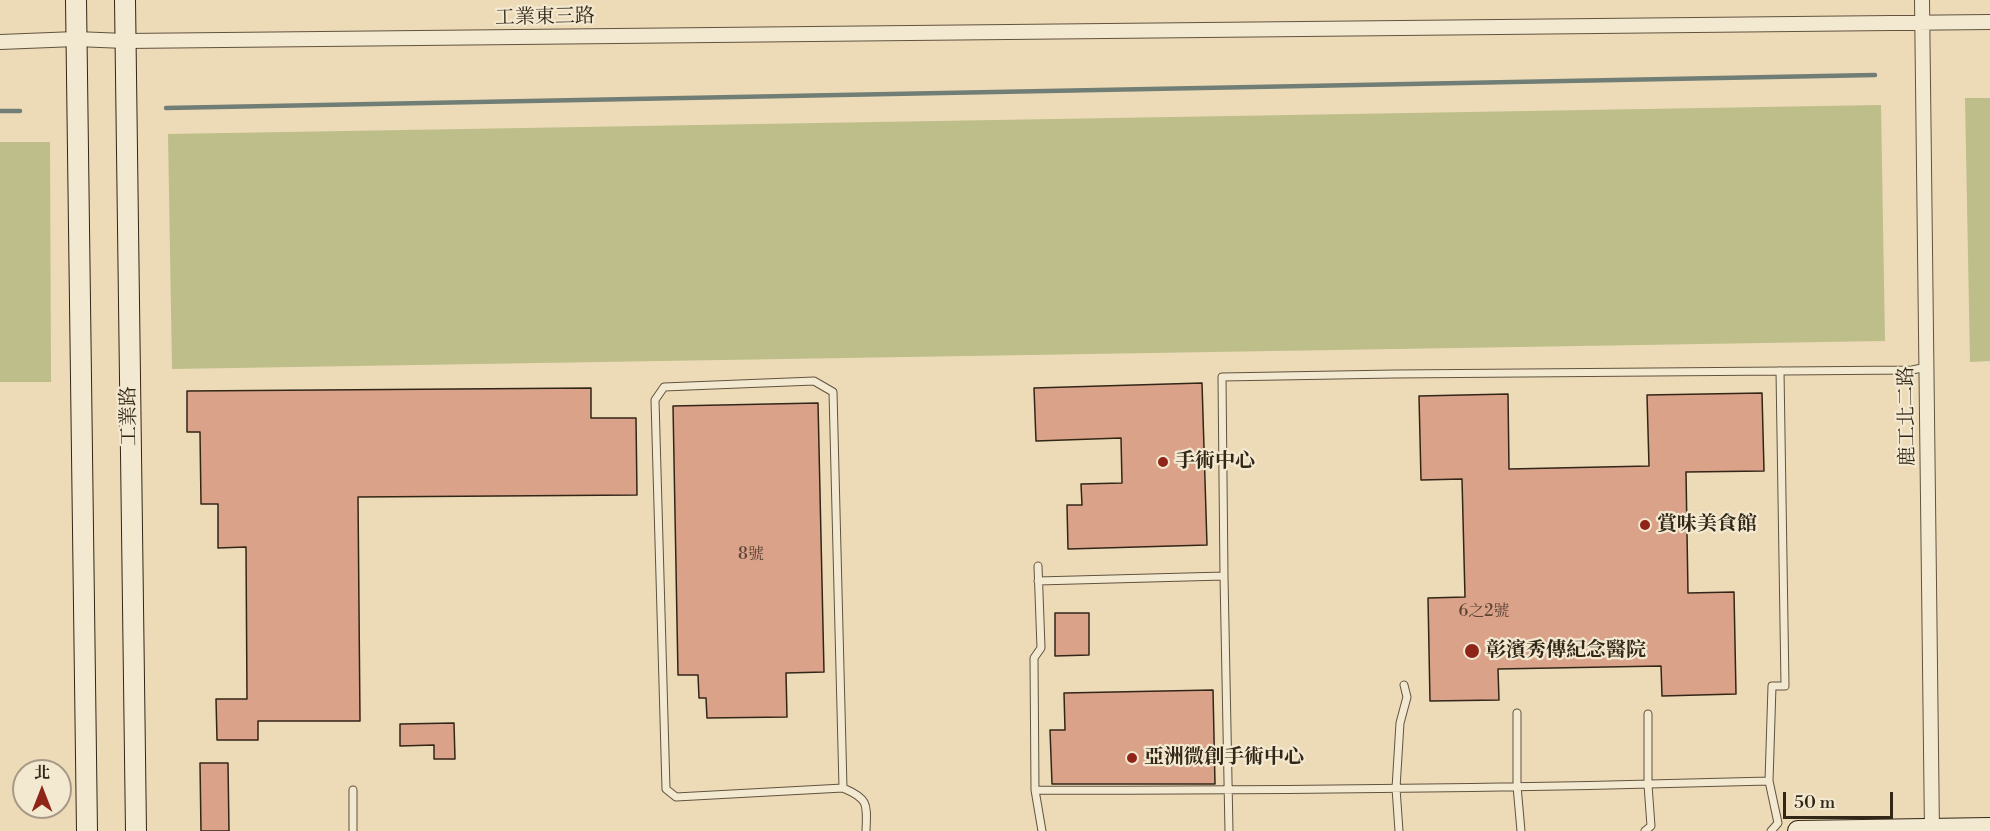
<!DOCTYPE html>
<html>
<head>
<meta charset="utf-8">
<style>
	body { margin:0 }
	#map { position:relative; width:1990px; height:831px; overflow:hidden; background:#eddbb7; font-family:"Libre Bodoni","Noto Serif TC",serif }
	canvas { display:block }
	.north { position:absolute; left:12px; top:759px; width:60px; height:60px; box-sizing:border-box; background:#f3e8d0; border:2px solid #a69a86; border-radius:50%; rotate:0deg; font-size:16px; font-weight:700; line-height:24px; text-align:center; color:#322617 }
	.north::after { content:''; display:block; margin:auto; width:21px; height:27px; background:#8f2418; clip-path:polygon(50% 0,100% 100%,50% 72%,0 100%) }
	.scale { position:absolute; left:1783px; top:792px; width:110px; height:27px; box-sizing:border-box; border:3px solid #322617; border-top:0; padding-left:8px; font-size:18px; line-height:21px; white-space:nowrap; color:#322617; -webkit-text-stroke:4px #f3e8d0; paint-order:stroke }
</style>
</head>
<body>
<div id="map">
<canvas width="1990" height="831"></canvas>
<div class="north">北</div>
<div class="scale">50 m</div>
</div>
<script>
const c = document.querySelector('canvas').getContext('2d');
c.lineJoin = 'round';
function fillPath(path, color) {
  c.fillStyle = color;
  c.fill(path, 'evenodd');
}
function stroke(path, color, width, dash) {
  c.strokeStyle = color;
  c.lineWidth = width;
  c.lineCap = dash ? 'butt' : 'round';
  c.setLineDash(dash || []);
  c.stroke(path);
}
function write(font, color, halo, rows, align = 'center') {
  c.font = font + ' "Libre Bodoni","Noto Serif TC",serif';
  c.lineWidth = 4.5;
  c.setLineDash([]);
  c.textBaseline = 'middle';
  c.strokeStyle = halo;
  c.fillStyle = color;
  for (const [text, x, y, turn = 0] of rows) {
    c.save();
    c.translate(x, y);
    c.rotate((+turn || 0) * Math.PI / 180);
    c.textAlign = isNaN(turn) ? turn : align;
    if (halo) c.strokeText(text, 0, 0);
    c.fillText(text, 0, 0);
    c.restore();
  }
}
const green = new Path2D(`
	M1965,98H1990V361L1970,362Z
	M1881,105L1885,341L172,369L168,134Z
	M0,142H50L51,382H0Z`);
const stream = new Path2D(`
	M166,108L1875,75
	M0,111H20`);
const building = new Path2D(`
	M1202,383L1207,545L1068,549L1067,505H1082L1081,484L1122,483L1121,438L1036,441L1034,388Z
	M591,388V418H636L637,495L358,497L360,721H258V740H217L216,699H247L246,547L218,548V504H201L200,432H187V391Z
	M1762,393L1764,471L1686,472L1688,593L1734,592L1736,694L1662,696L1661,666L1498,669L1499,700L1430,701L1428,598L1465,597L1462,479L1421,480L1419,396L1508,394L1509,469L1649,466L1647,395Z
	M818,403L824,672L786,673L787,717L707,718L706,698H699L698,675H678L673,406Z
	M1055,613H1089V655L1055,656Z
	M1213,690L1215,784H1052L1050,730H1065L1064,693Z
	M454,723L455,759H434V745L400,746V724Z
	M200,763H228L229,831H201Z`);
const lane = new Path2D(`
	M1038,566L1041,648L1034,658L1035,790L1042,831
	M1038,581L1224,576
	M1517,713V786L1521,831
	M843,788L833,392L814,381L664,387L655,400L666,789L676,797L843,788C869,799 867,804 866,831
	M1035,790C1280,791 1525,788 1769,781
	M353,831V790
	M1229,831L1224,576L1222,377L1394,374L1912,370L1927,367
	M1399,831L1396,788L1400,723L1407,697L1404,685
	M1645,831L1651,826L1648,785V714
	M1771,831L1778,823L1769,781L1772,686H1785L1780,371`);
const street = new Path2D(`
	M1922,0L1932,831
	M0,42L76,39L125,41L1990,22`);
const secondary = new Path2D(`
	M76,0L87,831
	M125,0L136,831
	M1798,831L1990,828`);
const markers = [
	[1163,462,6,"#8f2418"],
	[1645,525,6,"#8f2418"],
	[1472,651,8,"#8f2418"],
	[1132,758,6,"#8f2418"]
];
const numberNames = [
	["8號",751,555],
	["6之2號",1484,612]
];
const streetNames = [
	["工業東三路",545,18,-1],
	["工業路",130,416,-91],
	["鹿工北二路",1908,416,-91]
];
const poiNames = [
	["手術中心",1175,462],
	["賞味美食館",1657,525],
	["彰濱秀傳紀念醫院",1486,651],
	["亞洲微創手術中心",1144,758]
];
fillPath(green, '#bdbe8a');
stroke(stream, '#717e76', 4.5);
fillPath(building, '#dba28a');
stroke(building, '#322617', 1.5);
stroke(lane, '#61533f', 9);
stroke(street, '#61533f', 16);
stroke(secondary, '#322617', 22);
stroke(lane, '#f3e8d0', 7);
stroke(street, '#f3e8d0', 14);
stroke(secondary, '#f3e8d0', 20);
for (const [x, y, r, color] of markers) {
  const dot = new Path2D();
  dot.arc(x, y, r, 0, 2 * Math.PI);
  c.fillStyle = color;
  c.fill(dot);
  stroke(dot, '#f3e8d0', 2);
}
write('16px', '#5c4534', null, numberNames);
write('20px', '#322617', '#f3e8d0', streetNames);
write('bold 20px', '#322617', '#f3e8d0', poiNames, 'left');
</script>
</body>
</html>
